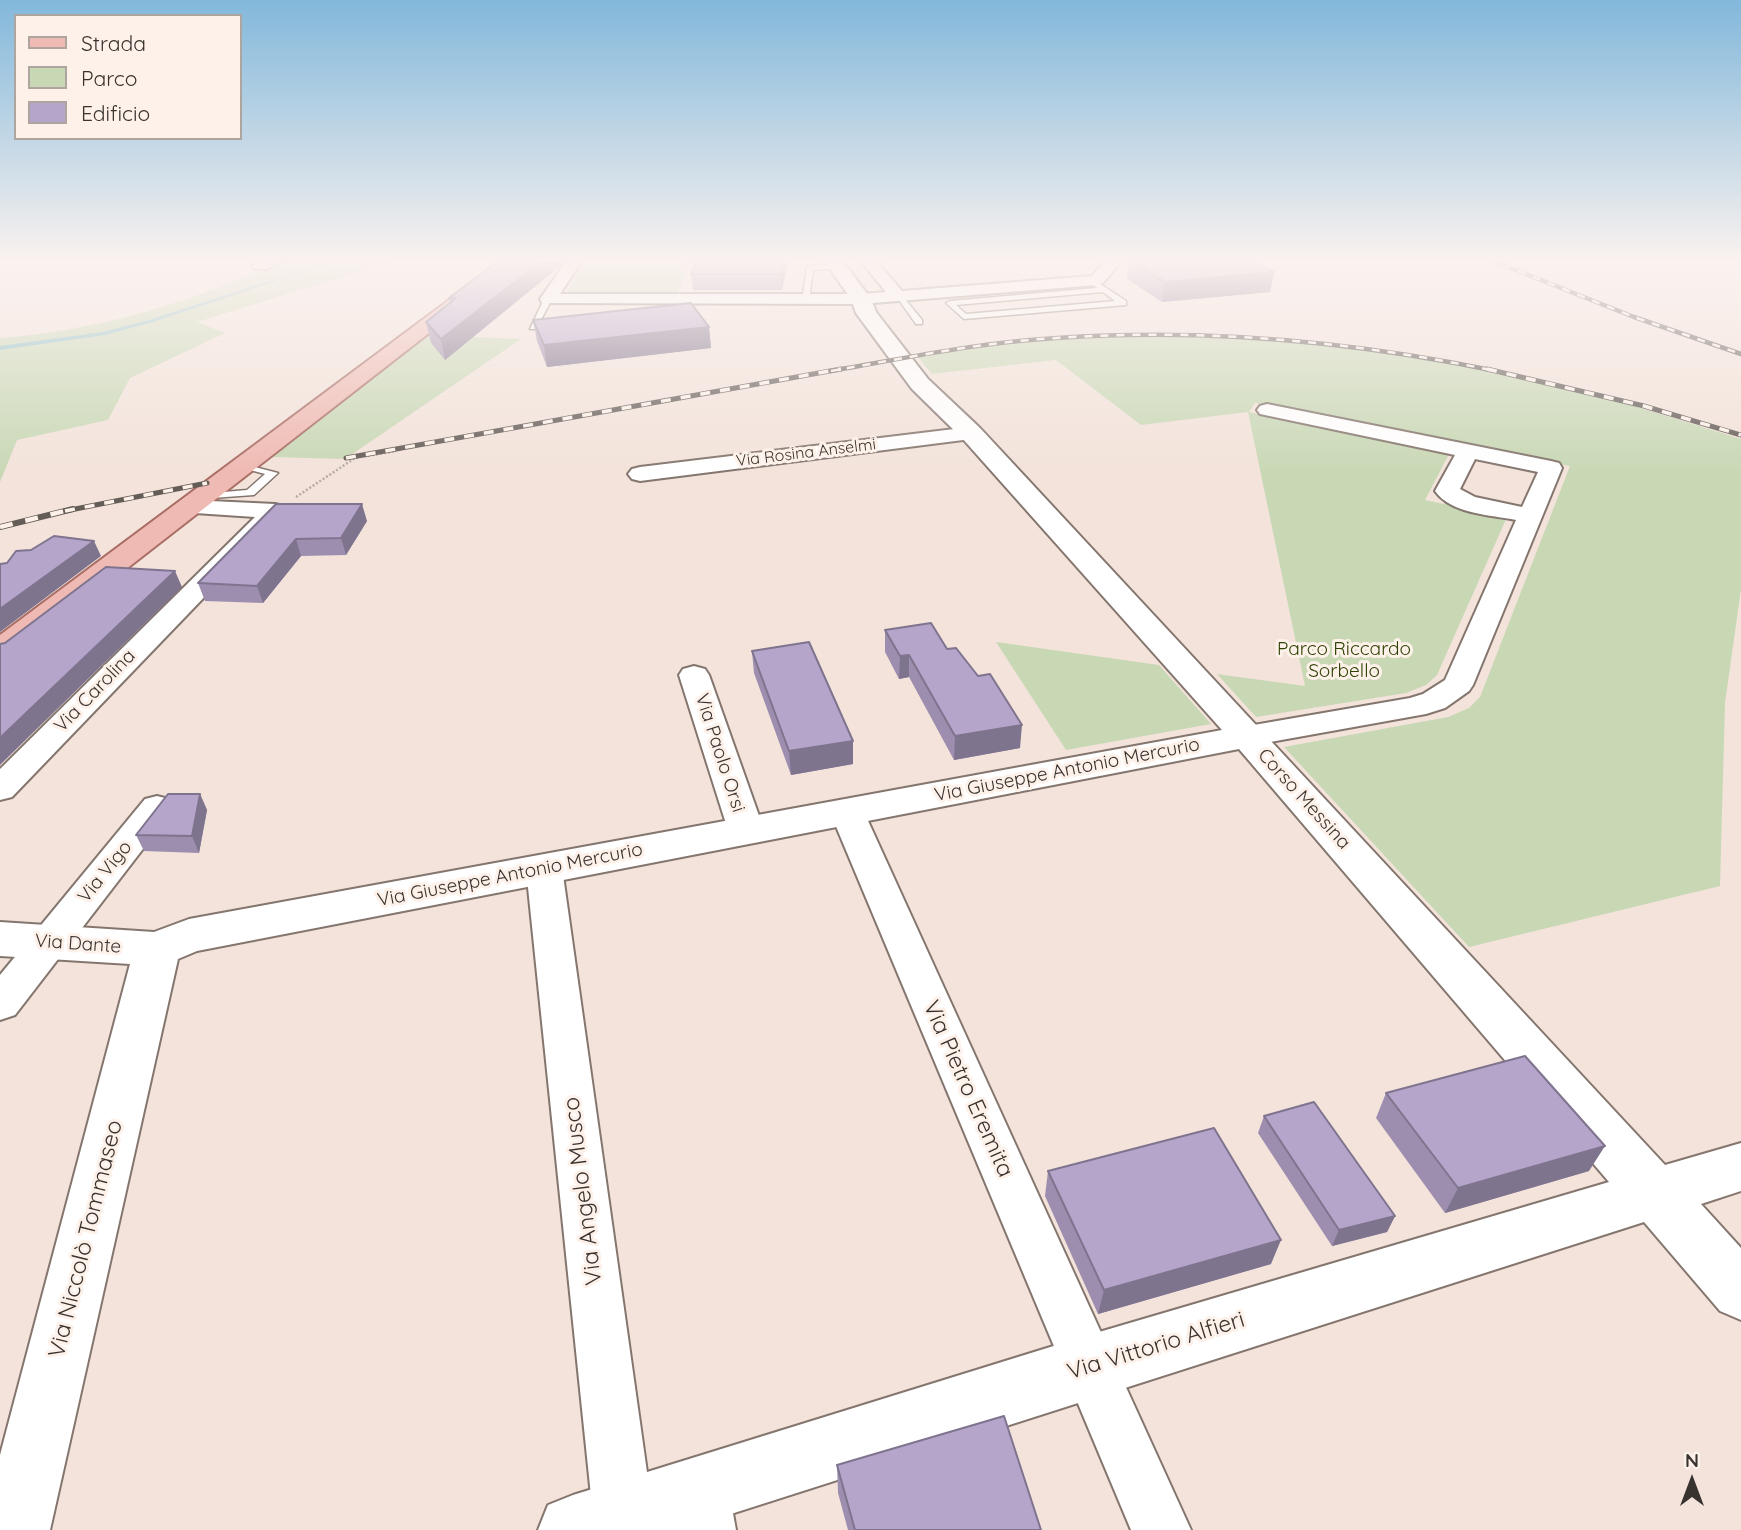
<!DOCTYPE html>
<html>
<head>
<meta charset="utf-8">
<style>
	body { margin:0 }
	#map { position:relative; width:1741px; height:1530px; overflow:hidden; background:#f3e3db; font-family:Quicksand,sans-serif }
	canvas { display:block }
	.legend { position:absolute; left:14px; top:14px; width:228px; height:126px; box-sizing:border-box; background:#fef1ea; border:2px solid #afa59f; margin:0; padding:9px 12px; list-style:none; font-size:21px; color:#39332f }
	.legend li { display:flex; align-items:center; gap:14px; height:35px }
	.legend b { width:35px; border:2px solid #afa59f }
	.north { position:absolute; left:1657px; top:1446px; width:70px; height:70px; -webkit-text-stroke:5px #fef1ea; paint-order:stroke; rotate:0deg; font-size:19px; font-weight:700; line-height:28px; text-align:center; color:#39332f }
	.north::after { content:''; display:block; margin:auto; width:24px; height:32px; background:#39332f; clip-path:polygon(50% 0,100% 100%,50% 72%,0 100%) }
</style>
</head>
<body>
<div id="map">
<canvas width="1741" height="1530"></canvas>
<ul class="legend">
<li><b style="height:9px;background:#efbab3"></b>Strada</li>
<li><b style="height:19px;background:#c8d8b5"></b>Parco</li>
<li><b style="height:19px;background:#b6a5cb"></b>Edificio</li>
</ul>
<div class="north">N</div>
</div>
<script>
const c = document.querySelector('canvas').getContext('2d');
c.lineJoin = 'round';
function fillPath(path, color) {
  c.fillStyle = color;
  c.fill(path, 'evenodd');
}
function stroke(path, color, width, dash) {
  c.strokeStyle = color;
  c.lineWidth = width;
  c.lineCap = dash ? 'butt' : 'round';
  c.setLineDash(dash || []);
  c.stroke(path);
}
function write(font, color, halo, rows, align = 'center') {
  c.font = font + ' Quicksand,sans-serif';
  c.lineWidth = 6;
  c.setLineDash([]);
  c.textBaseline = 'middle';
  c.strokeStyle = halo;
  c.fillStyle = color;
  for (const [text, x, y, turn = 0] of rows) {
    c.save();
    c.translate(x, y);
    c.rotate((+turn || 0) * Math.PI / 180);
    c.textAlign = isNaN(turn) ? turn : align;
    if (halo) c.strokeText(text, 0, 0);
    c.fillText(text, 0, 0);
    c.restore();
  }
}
const green = new Path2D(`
	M285,259H400L197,322L225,333L130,378L108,420L17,440L0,482V338C99,331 196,301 285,259Z
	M582,264H689L677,294L569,293L568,290Z
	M429,335L521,339L345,459L269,457Z
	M1126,335C1268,333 1414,350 1553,383C1616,399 1679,420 1741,439V589L1725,703L1720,886L1469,947L1284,747L1448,717L1469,708L1480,697L1570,466L1255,403L1249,412L1449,454L1425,500L1507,517L1437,675L1426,685L1406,693L1256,717L1217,674L1305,686L1248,412L1141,425L1056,360L932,374L917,356L1001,343Z
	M996,642L1159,665L1211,724L1066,750Z`);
const stream = new Path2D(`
	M337,259H342L153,322L105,335L0,350V346L103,332L149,320Z`);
const path = new Path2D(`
	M296,497L355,458L396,451`);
const service = new Path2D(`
	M841,264L838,268L813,270L809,299L802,301L807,266Z
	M1091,278L1126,301V305L964,319L946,303L950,301L1097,288L1087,280ZM1103,292L1115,301L966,314L956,305Z
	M894,293H900L922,320V324H916Z
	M545,297L552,299L536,329H530Z
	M239,463L278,473L254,495L197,499V495L201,494L247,490L265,474L239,467Z`);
const minor = new Path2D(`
	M265,259H286L266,269H254L252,266Z
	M568,259H583L560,294H861L886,292L859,259H874L902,291L1092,276L1107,259H1123L1103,283L1097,285L861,304L542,303L540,299Z
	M1267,404L1551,461L1559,463L1562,468L1473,685L1469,691L1445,708L1426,714L1248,746L1237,743L1232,736L1237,729L1248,726L1410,698L1423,694L1445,680L1516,520C1491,515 1451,514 1435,491L1455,455L1260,414L1257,410L1260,406ZM1475,459L1538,472L1522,507L1475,497L1460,489Z
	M971,427L979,428L982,433L979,438L640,481L632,479L628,474L632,469L640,467Z
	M189,500L275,504L284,506L287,511L12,797L0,800V769L255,517L180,512L177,507L180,502Z
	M694,666L705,669L709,675L764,830L759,838L746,842L733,838L728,830L679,675L683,669Z
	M157,796L169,799L174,807L169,815L15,1015L0,1020V975L145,799Z
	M847,801L859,804L864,812L1191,1530H1131L830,812L835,804Z
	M544,855L557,859L562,868L653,1515L647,1530H599L593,1515L526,868L531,859Z
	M700,1462L721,1470L729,1491L736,1530H676L671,1491L679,1470Z`);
const tertiary = new Path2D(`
	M823,259H841L871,299L876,312L928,379L980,428L1665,1165L1741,1143V1191L1701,1204L1741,1248V1320L1720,1311L1644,1222L681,1530H538L548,1505L573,1495L1089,1335L1609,1182L1239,749L197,951L178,959L50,1530H0V1455L130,964L0,956V922L154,932L189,919L1222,730L962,438L912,389L856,313L851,299Z`);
const primary = new Path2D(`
	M504,259H524L12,658L0,661V635Z`);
const railFar2 = new Path2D(`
	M1488,259L1634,317L1741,354
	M831,371C906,358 981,342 1057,338C1205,328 1351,341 1496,371`);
const railFar1 = new Path2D(`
	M1487,369L1644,406L1741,435
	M346,458L841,369
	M65,511L207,483`);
const rail = new Path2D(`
	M0,527L73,509`);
const wall = new Path2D(`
	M684,259H788L782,290H693L691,274L696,263H684Z
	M1132,259H1248L1274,272L1270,292L1162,302L1127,279L1129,260H1131Z
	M560,266L445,360L431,343L426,322L450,304L449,298Z
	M533,320L709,327L711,348L547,367L537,341Z
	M276,504L367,521L346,555L301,556L263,603L205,601L198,583Z
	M885,630L947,649L1020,748L954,760L909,677L899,679L885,652Z
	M752,651L853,764L791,775L754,673Z
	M200,794L207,810L199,853L144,851L136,835Z
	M1386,1093L1589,1171L1445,1213L1376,1118Z
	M1264,1116L1395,1216L1387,1232L1332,1246L1258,1133Z
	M1048,1171L1271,1264L1098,1314L1045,1196Z
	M837,1465L1041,1530H848L838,1493Z`);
const shadedWall = new Path2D(`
	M544,259H565L560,266L445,360L441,339Z
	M784,259H788L782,290L781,274Z
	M1274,272L1270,292L1162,302L1165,282Z
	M709,327L711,348L547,367L544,345Z
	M362,504L367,521L346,555L341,538Z
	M296,539L301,556L263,603L257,586Z
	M94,541L101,556L0,632V609Z
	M175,571L182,587L0,765V738Z
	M909,655V677L899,679L900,656Z
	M1022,725L1020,748L954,760L955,736Z
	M853,741V764L791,775L789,751Z
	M200,794L207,810L199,853L192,836Z
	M1605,1146L1589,1171L1445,1213L1458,1188Z
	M1395,1216L1387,1232L1332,1246L1339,1230Z
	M1281,1240L1271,1264L1098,1314L1104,1290Z`);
const building = new Path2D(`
	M501,259H544L441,339L426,322L456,298H449Z
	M698,259H784L781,274H691Z
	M1144,259H1248L1274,272L1165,282L1129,260Z
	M691,303L709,327L544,345L533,320Z
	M276,504H362L341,538L296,539L257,586L198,583Z
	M54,536L94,541L0,609V564L7,563L16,551L31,550Z
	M106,567L175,571L0,738V644L5,643Z
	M931,623L947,649L956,648L978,676L990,674L1022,725L955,736L909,655L900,656L885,630Z
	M809,642L853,741L789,751L752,651Z
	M168,794H200L192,836L136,835Z
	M1525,1056L1605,1146L1458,1188L1386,1093Z
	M1314,1102L1395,1216L1339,1230L1264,1116Z
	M1214,1128L1281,1240L1104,1290L1048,1171Z
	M1004,1416L1041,1530H855L837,1465Z`);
const farStreetnames = [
	["Via Rosina Anselmi",806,453,-7]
];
const parkNames = [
	["Parco Riccardo",1344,649],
	["Sorbello",1344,671]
];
const streetNames = [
	["Via Carolina",95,691,-46],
	["Via Paolo Orsi",720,753,72],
	["Via Giuseppe Antonio Mercurio",1067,770,-11],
	["Corso Messina",1304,799,48],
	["Via Vigo",105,872,-51],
	["Via Giuseppe Antonio Mercurio",510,875,-11],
	["Via Dante",78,944,4]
];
const nearStreetnames = [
	["Via Pietro Eremita",968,1089,66],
	["Via Angelo Musco",583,1191,-97],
	["Via Niccolò Tommaseo",86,1239,-76],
	["Via Vittorio Alfieri",1156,1346,-17]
];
fillPath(green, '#c8d8b5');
fillPath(stream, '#8abfc7');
stroke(service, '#84766e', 3);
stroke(minor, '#84766e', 4);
stroke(tertiary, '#84766e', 4);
stroke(primary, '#a86d64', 4);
stroke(path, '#b7aaa3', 2.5, [2, 2]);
fillPath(service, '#fff');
fillPath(minor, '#fff');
fillPath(tertiary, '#fff');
fillPath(primary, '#efbab3');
stroke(railFar2, '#645c57', 4.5);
stroke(railFar1, '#645c57', 5);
stroke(rail, '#645c57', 6);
stroke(railFar2, '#fef1ea', 2.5, [8]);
stroke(railFar1, '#fef1ea', 3.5, [10]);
stroke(rail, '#fef1ea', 4.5, [13]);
fillPath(wall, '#9d8eaf');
fillPath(shadedWall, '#7f748e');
fillPath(building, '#b6a5cb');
stroke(building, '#7f748e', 2);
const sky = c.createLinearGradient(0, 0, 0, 473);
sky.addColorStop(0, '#82b8db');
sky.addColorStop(0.55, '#faf2ef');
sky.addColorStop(1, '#faf2ef00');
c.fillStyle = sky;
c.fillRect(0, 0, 1741, 473);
write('16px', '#39332f', '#fef1ea', farStreetnames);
write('19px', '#2e4305', '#fef1ea', parkNames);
write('19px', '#39332f', '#fef1ea', streetNames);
write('23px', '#39332f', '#fef1ea', nearStreetnames);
</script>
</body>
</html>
